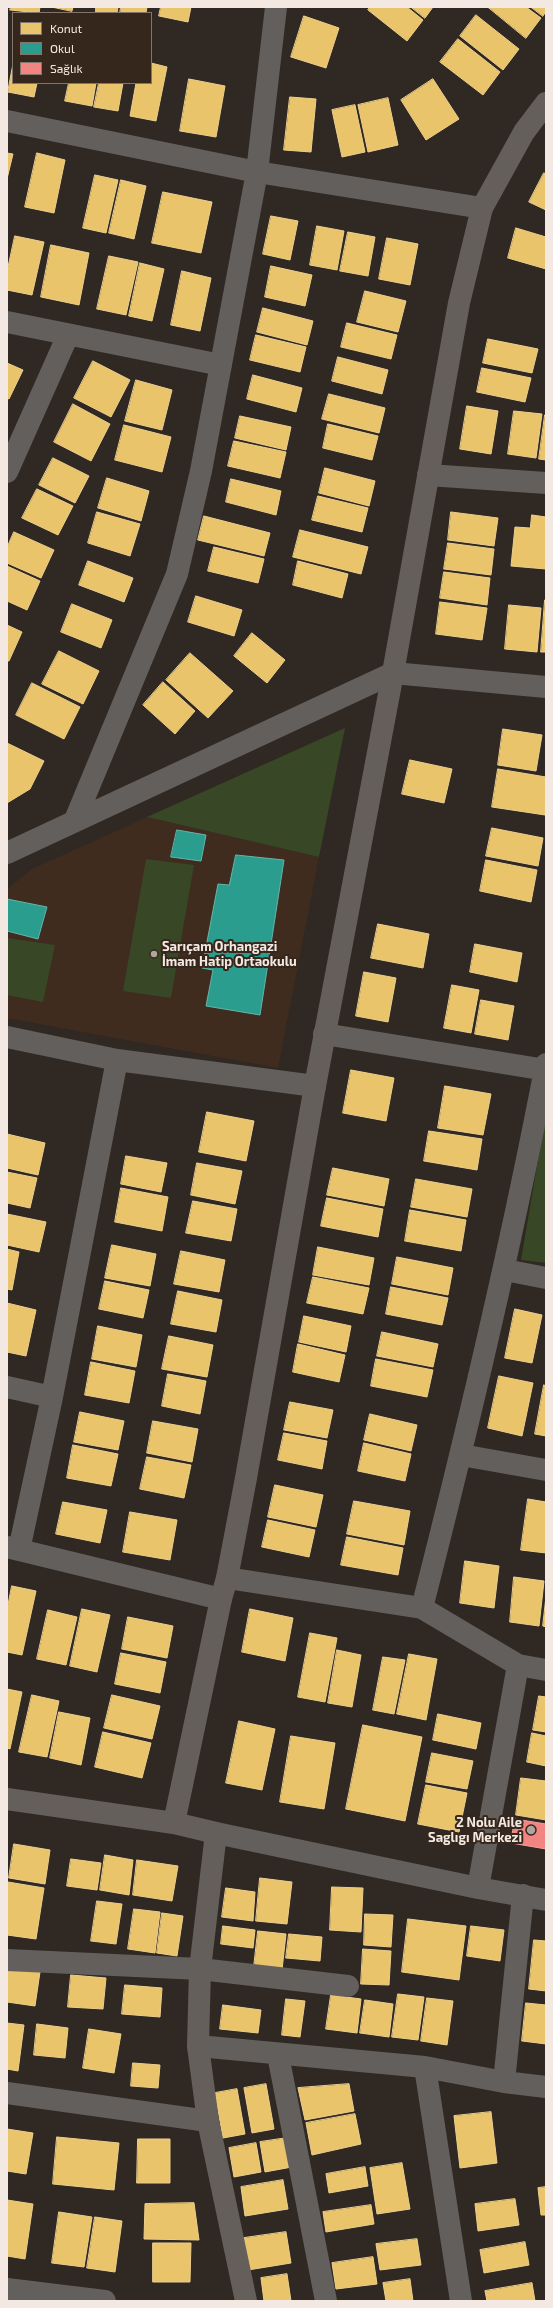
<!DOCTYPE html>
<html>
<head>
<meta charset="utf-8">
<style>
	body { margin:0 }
	#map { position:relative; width:553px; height:2308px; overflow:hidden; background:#302822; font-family:"Exo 2",sans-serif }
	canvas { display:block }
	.frame { position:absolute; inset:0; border:8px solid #f3e9e2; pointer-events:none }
	.legend { position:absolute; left:12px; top:12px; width:140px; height:72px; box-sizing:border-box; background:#36271c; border:1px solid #82756b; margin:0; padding:5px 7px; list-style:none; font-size:12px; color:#f3e9e2 }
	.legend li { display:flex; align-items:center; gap:8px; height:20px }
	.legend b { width:20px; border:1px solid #82756b }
</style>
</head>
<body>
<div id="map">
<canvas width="553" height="2308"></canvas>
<div class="frame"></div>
<ul class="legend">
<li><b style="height:11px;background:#e9c46a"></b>Konut</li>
<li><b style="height:11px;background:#2a9d8f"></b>Okul</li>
<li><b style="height:11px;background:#f28482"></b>Sağlık</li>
</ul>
</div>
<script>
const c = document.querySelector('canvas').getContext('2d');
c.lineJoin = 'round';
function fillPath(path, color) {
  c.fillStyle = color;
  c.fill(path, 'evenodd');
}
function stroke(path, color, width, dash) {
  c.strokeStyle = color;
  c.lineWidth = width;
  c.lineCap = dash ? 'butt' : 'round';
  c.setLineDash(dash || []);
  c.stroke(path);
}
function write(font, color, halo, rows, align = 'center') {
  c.font = font + ' "Exo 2",sans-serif';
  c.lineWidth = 4;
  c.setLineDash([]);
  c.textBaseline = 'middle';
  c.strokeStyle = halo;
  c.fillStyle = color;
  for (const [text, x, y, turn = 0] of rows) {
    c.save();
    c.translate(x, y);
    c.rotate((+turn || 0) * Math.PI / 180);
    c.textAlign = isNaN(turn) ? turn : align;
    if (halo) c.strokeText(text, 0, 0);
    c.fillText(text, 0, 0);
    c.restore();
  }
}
const built = new Path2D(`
	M147,817L319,857L278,1068L7,1018V889L32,869Z`);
const green = new Path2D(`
	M345,728L319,857L147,817Z
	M146,859L194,865L171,998L123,991Z
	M7,938L55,945L43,1002L7,995Z
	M546,1113V1263L521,1260Z`);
const homes = new Path2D(`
	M11,7H40L39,13L10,10Z
	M52,7H73L72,11Z
	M96,7H118L117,13H96Z
	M121,7H147L146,13H120Z
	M161,7H191L188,22L159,16Z
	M370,7H407L423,20L407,41L368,10Z
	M411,7H433L425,18Z
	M488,7H526L541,18L526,38Z
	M531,7H546V11L543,16Z
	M476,15L519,49L503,70L460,36Z
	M304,16L339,28L326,68L291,57Z
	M458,39L500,72L483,95L440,62Z
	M151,63L167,67L156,121L130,116L136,83H151Z
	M13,64V83H37L34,97L8,92Z
	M189,79L225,86L216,137L180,131Z
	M433,79L459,119L426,140L401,100Z
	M69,83H96L92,106L65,101Z
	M99,83H123L118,111L94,107Z
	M290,97L316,99L311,152L284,150Z
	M388,98L398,145L368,152L358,105Z
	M355,105L365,152L342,157L332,110Z
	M7,153L13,154L7,179Z
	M37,153L65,160L54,213L25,207Z
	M544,173L546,174V210L529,202Z
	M95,175L118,180L106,233L83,228Z
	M121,180L146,186L134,239L109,233Z
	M163,192L212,202L201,253L152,243Z
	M271,216L298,221L290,260L263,254Z
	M317,226L344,231L337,270L310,265Z
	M516,228L546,237V269L508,258Z
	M348,232L375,237L368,276L340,271Z
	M15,236L44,242L32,295L7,290V272Z
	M387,238L418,244L410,285L379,279Z
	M51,245L89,253L79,305L41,297Z
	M109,256L138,262L126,315L97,309Z
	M140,263L164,269L152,321L129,316Z
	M271,266L312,275L305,306L265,297Z
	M182,271L211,278L200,331L171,325Z
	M365,291L406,301L398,332L357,322Z
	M263,308L313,321L307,345L257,332Z
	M347,323L397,335L391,359L341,347Z
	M256,335L306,347L300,372L250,360Z
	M488,339L538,349L532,373L483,363Z
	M338,357L388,370L382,394L332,381Z
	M93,361L130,380L111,417L74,398Z
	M7,363L23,370L9,399L7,398Z
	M482,368L531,378L525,402L477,392Z
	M253,375L302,388L296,412L247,399Z
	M136,380L172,390L162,430L125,421Z
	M329,394L385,408L379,433L322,419Z
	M73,404L110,424L91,461L54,442Z
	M467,406L498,411L491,454L460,449Z
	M514,411L542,414L536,458L508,454Z
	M545,415H546V460L539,459Z
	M240,416L291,427L286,450L235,438Z
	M328,424L378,436L372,460L323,448Z
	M124,425L171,437L162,472L115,460Z
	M234,441L286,452L280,478L228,466Z
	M53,458L89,476L75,503L39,485Z
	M325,468L375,481L369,506L319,493Z
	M107,478L149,491L141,521L98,508Z
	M231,479L281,491L276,515L226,502Z
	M37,489L73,506L58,535L22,518Z
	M318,496L368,508L362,532L312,520Z
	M97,512L140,524L130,556L88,543Z
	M451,512L498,518L494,546L448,540Z
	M532,515L546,517V569L511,566L515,527L530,528Z
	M204,516L270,533L264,556L198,540Z
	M300,530L368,547L361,574L293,557Z
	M14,532L54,550L41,578L7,563V548Z
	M448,543L494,549L491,575L444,569Z
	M214,547L264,559L258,583L208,571Z
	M88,561L133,578L124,602L79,585Z
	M298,561L348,574L342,598L293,585Z
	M7,566L40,581L27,610L7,601Z
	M444,572L490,578L487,605L440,598Z
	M196,596L242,610L234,636L188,622Z
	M545,600H546V652H541Z
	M440,602L487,608L482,640L436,634Z
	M72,604L112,620L101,648L61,632Z
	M509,605L541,608L537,652L505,649Z
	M7,625L22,632L9,661H7Z
	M252,633L285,660L267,683L234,656Z
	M59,651L99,671L83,704L42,684Z
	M190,653L233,691L208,718L166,680Z
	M163,682L195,711L175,734L143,705Z
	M32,683L80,707L64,739L16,715Z
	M503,729L542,735L536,771L498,765Z
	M7,743L44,761L30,789L7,803Z
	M410,760L452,769L444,803L402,794Z
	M498,769L546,777L545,815L492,807Z
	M492,828L543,838L538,866L486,856Z
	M486,860L537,870L531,902L480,891Z
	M378,924L429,934L423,968L371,958Z
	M475,944L522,953L517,982L470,972Z
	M364,972L396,978L388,1022L356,1016Z
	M452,985L479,990L471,1033L444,1028Z
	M481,1000L514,1006L508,1040L475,1034Z
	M351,1070L394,1078L386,1121L343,1113Z
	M445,1086L491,1094L483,1135L438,1128Z
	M207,1112L254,1121L246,1161L199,1152Z
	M429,1131L482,1139L477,1170L424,1161Z
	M7,1134L45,1143L38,1175L7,1168Z
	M126,1156L167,1163L161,1192L121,1184Z
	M197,1163L242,1171L235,1204L191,1195Z
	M333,1168L389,1179L384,1206L327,1195Z
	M7,1172L37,1178L30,1208L7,1203Z
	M416,1179L472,1189L467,1217L411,1207Z
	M121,1188L168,1197L162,1231L115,1222Z
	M327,1198L383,1209L378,1237L321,1226Z
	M193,1201L237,1209L231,1241L186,1233Z
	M410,1210L466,1220L461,1251L405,1241Z
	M7,1214L46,1222L39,1252L7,1245Z
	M112,1245L156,1254L150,1286L105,1278Z
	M318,1247L374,1258L369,1285L313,1275Z
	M7,1249L19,1252L12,1290L7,1289Z
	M181,1251L225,1260L219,1292L174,1284Z
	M397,1257L453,1268L448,1295L392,1284Z
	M313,1277L369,1288L363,1314L307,1303Z
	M105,1281L149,1290L143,1318L99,1309Z
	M391,1287L448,1298L442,1325L386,1314Z
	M178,1291L222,1300L216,1332L171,1324Z
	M7,1303L36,1310L26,1356L7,1352Z
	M515,1309L542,1315L532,1363L505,1358Z
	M304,1316L351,1326L346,1352L299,1342Z
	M98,1326L142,1335L136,1367L92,1359Z
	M382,1332L438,1344L433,1367L377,1356Z
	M169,1336L213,1345L207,1377L162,1369Z
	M298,1344L345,1355L339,1382L293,1372Z
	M376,1359L433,1370L427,1397L371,1386Z
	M91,1362L135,1371L129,1403L85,1395Z
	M168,1374L206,1381L200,1414L162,1406Z
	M499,1376L533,1383L522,1436L488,1428Z
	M544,1385L546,1386V1436L535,1434Z
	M290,1402L333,1410L327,1438L284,1430Z
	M80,1412L124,1421L118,1450L74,1442Z
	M370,1414L417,1425L411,1451L364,1440Z
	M153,1421L198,1429L192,1462L147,1453Z
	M284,1433L327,1441L322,1469L278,1460Z
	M364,1443L411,1454L405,1481L358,1471Z
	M73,1445L118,1454L111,1486L67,1478Z
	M147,1457L191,1465L184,1498L140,1489Z
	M275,1485L323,1495L316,1527L268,1517Z
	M528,1499L546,1502V1553L521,1550Z
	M354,1501L410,1511L404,1545L347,1534Z
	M63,1502L107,1510L100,1543L56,1534Z
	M130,1512L177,1520L170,1560L123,1552Z
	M268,1520L315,1530L309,1557L262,1547Z
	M347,1537L403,1548L398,1575L341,1565Z
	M465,1561L499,1566L494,1608L460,1603Z
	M514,1577L544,1581L539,1626L510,1622Z
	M12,1586L36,1591L22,1655L7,1652V1610Z
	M546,1597V1627L543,1626Z
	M82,1609L110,1615L97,1672L70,1666Z
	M250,1609L293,1618L285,1661L242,1652Z
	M48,1610L77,1617L66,1665L37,1659Z
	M128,1617L173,1626L167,1658L122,1649Z
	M310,1633L337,1638L325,1702L298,1697Z
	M337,1650L361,1655L352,1707L328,1703Z
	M121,1653L166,1662L160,1693L115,1684Z
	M409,1654L437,1659L426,1720L397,1714Z
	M383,1657L405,1660L394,1714L373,1710Z
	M7,1689L22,1692L10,1749L7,1748Z
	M32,1695L59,1701L47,1757L19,1752Z
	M112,1695L160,1706L152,1739L104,1728Z
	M539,1696L546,1697V1732L533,1730Z
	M59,1712L90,1718L81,1765L50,1758Z
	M438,1714L481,1723L476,1749L433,1740Z
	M239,1721L275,1729L262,1790L226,1783Z
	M363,1725L422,1737L405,1821L346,1809Z
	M103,1732L151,1743L142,1778L95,1767Z
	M532,1733L546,1736V1766L527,1762Z
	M291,1736L335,1743L324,1809L280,1802Z
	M432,1753L473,1761L467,1789L426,1782Z
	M521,1778L546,1781V1820L516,1815Z
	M426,1785L467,1793L459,1832L418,1824Z
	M14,1844L50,1850L45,1884L9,1878Z
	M105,1855L133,1860L129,1895L100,1890Z
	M71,1859L101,1863L97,1890L67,1886Z
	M137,1860L178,1866L172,1901L133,1895Z
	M260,1878L292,1882L287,1924L256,1921Z
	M8,1882L44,1888L36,1939L7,1935Z
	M332,1887L363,1888L361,1932L330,1930Z
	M226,1888L255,1892L253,1921L222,1917Z
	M97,1901L122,1904L116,1944L91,1941Z
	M134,1909L160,1912L155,1953L128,1949Z
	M162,1913L183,1916L177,1956L157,1953Z
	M365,1914L393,1915L391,1947L364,1945Z
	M408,1919L466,1926L459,1980L402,1972Z
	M223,1926L255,1930L253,1948L221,1944Z
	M471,1926L504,1930L500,1961L467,1956Z
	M258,1931L286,1934L282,1970L254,1967Z
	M289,1934L322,1937L320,1961L286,1958Z
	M534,1940L546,1941V1991L529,1989Z
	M363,1949L391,1951L389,1985L361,1984Z
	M7,1967L40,1972L35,2006L7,2002Z
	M71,1975L106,1978L103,2009L68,2007Z
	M125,1985L162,1988L160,2017L122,2014Z
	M398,1994L424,1997L418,2040L392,2037Z
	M331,1995L361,1999L357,2033L326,2029Z
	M427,1998L453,2001L447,2045L421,2041Z
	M286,1999L305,2001L300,2037L282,2035Z
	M365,2000L393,2004L389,2037L360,2033Z
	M526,2003L546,2005V2044L522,2041Z
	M223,2005L261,2010L258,2033L220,2029Z
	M7,2023L24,2025L18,2071L7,2069Z
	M37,2024L68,2028L65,2058L34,2055Z
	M89,2029L121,2034L114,2073L83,2068Z
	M133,2063L160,2065L158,2088L131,2086Z
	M266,2084L274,2129L252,2133L244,2088Z
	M349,2084L354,2111L305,2120L298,2088Z
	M237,2089L245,2134L223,2138L215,2093Z
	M491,2112L497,2163L460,2168L454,2116Z
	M355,2114L361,2144L312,2155L306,2123Z
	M7,2129L33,2133L26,2174L7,2171Z
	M57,2137L119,2143L114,2190L53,2184Z
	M287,2138L292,2167L265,2172L260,2142Z
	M138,2139H170V2183H137Z
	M256,2143L261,2172L234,2177L229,2148Z
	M402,2163L410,2209L377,2214L370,2168Z
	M365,2167L368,2186L329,2193L326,2174Z
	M283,2180L288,2209L245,2216L241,2187Z
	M546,2187V2215H541L538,2188Z
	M515,2199L519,2225L478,2231L475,2204Z
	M7,2200L33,2204L25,2259L7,2256Z
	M194,2203L199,2240L144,2239L145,2204Z
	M371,2205L374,2224L326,2232L323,2212Z
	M59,2212L92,2217L84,2267L52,2263Z
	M95,2217L122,2221L115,2272L87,2268Z
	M286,2232L291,2263L248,2270L244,2238Z
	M417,2239L421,2265L380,2270L376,2244Z
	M525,2242L529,2265L484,2273L480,2250Z
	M153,2243H191L190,2282H153Z
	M373,2257L377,2284L336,2289L332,2263Z
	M287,2274L291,2301H264L261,2278Z
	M410,2279L413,2301H386L383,2283Z
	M532,2283L535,2301H487L485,2291Z`);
const schools = new Path2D(`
	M177,830L206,835L201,861L171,857Z
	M236,855L284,860L260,1015L206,1006L213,970L202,968L218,884L229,885Z
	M7,899L47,907L38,939L7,931Z`);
const health = new Path2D(`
	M515,1819L546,1824V1849L511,1843Z`);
const minor = new Path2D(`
	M7,121L257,172L482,208
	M7,322L221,365
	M7,472L68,335
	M428,475L546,483
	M75,820L177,574L201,471L257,172L276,7
	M7,853L393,673L546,687
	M324,1034L546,1070
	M7,1037L117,1060L315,1086
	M505,1270L546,1278
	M7,1387L52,1397
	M461,1455L546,1470
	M7,1547L221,1599
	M19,1550L52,1397L117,1060
	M227,1578L422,1608L518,1665L546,1670
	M422,1608C468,1428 511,1247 546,1064
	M216,1833L478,1888L546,1900
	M478,1888L518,1665
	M7,1960L200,1969L348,1986
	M198,2046L425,2067L504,2082L546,2087
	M278,2055L326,2301
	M425,2067L461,2301
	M504,2082L523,1895
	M7,2093L208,2121
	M7,2289L105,2301`);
const major = new Path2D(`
	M7,1799L174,1823L216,1833L200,1969L198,2046L208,2121L246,2301
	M174,1823L221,1599L227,1578L246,1478L315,1086L393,673L459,303L482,208L524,132L546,103`);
const markers = [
	[154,954,4,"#afa59f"],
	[531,1830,5,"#afa59f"]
];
const poiNames = [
	["Sarıçam Orhangazi",162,947],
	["İmam Hatip Ortaokulu",162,962],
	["2 Nolu Aile",522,1823,"right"],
	["Saglıgı Merkezi",522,1838,"right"]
];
fillPath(built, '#3f2c1f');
fillPath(green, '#384725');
fillPath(homes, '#e9c46a');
stroke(homes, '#eccf8e', 1);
fillPath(schools, '#2a9d8f');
stroke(schools, '#66b4a8', 1);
fillPath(health, '#f28482');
stroke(health, '#f2a29f', 1);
stroke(minor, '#635f5c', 22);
stroke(major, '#645f5b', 22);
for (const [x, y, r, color] of markers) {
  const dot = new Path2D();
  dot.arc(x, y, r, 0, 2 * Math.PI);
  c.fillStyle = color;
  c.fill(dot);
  stroke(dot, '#36271c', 1.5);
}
write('bold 13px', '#f3e9e2', '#36271c', poiNames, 'left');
</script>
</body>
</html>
